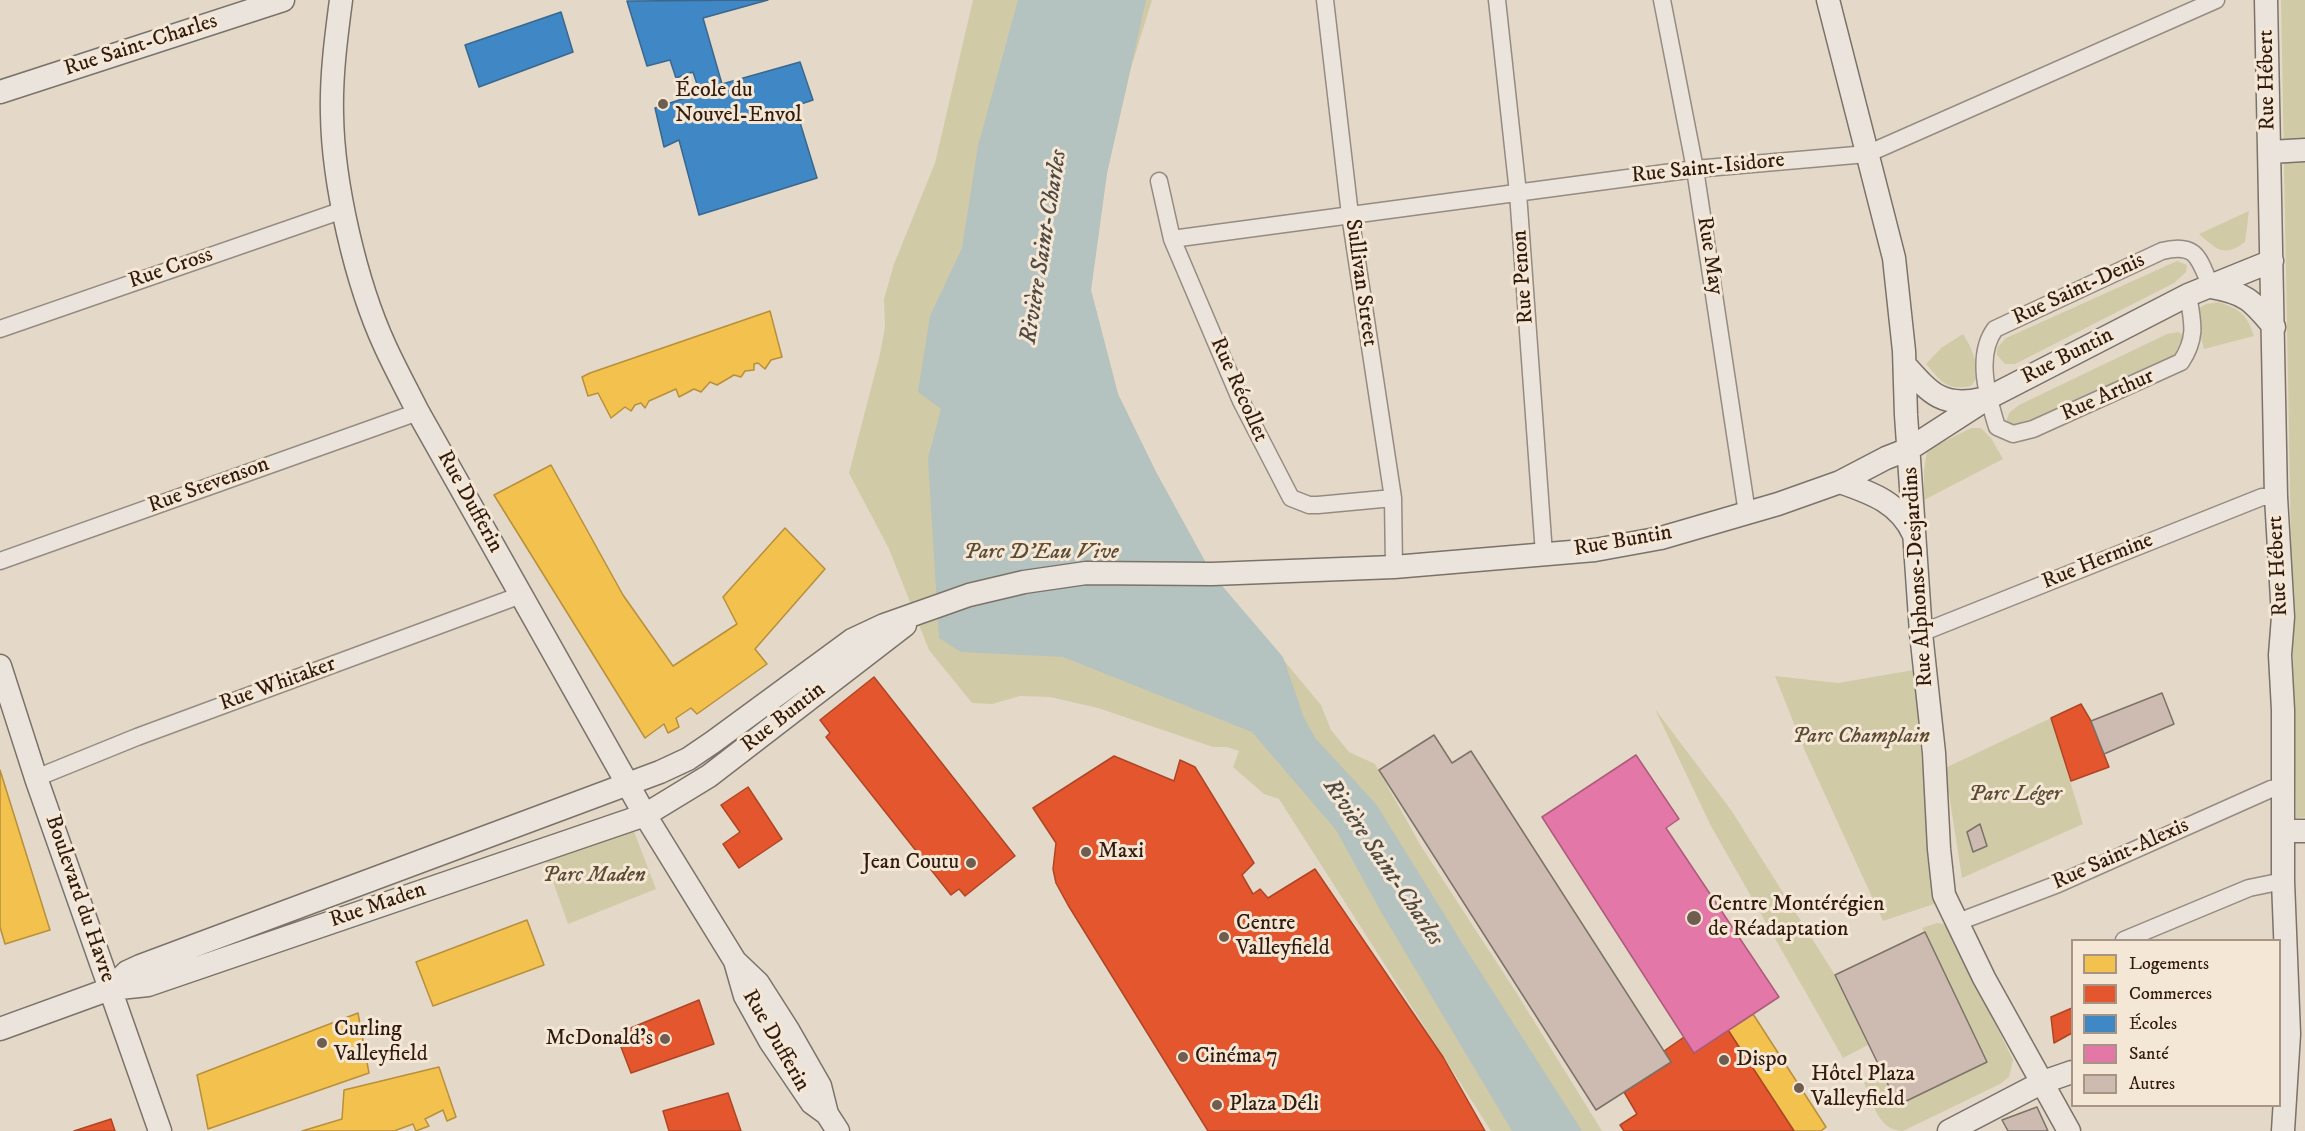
<!DOCTYPE html>
<html>
<head>
<meta charset="utf-8">
<style>
	body { margin:0 }
	#map { position:relative; width:2305px; height:1131px; overflow:hidden; background:#e4d9c9; font-family:"IM FELL DW Pica",serif }
	canvas { display:block }
	.legend { position:absolute; left:2071px; top:939px; width:210px; height:168px; box-sizing:border-box; background:#f5e7d5; border:2px solid #a69585; margin:0; padding:8px 10px; list-style:none; font-size:18px; color:#301b0e }
	.legend li { display:flex; align-items:center; gap:12px; height:30px }
	.legend b { width:30px; border:2px solid #a69585 }
</style>
</head>
<body>
<div id="map">
<canvas width="2305" height="1131"></canvas>
<ul class="legend">
<li><b style="height:16px;background:#f2c14e"></b>Logements</li>
<li><b style="height:16px;background:#e4572e"></b>Commerces</li>
<li><b style="height:16px;background:#3f88c5"></b>Écoles</li>
<li><b style="height:16px;background:#e377a8"></b>Santé</li>
<li><b style="height:16px;background:#cdbab0"></b>Autres</li>
</ul>
</div>
<script>
const c = document.querySelector('canvas').getContext('2d');
c.lineJoin = 'round';
function fillPath(path, color) {
  c.fillStyle = color;
  c.fill(path, 'evenodd');
}
function stroke(path, color, width, dash) {
  c.strokeStyle = color;
  c.lineWidth = width;
  c.lineCap = dash ? 'butt' : 'round';
  c.setLineDash(dash || []);
  c.stroke(path);
}
function write(font, color, halo, rows, align = 'center') {
  c.font = font + ' "IM FELL DW Pica",serif';
  c.lineWidth = 6;
  c.setLineDash([]);
  c.textBaseline = 'middle';
  c.strokeStyle = halo;
  c.fillStyle = color;
  for (const [text, x, y, turn = 0] of rows) {
    c.save();
    c.translate(x, y);
    c.rotate((+turn || 0) * Math.PI / 180);
    c.textAlign = isNaN(turn) ? turn : align;
    if (halo) c.strokeText(text, 0, 0);
    c.fillText(text, 0, 0);
    c.restore();
  }
}
const green = new Path2D(`
	M973,0H1152L1131,68L1107,173L1091,290L1118,394L1156,472L1212,574L1321,705L1331,730L1349,752L1375,764L1421,846L1516,992L1602,1131H1491L1279,799L1264,794L1233,767L1239,751L1227,747H1213L1098,708L1050,697L1020,696L992,704L972,703L929,650L889,549L849,473L880,354L885,327L884,299L894,264L935,163Z
	M2281,0H2305V817L2296,818Z
	M2249,211L2245,242C2224,258 2216,249 2199,234Z
	M2177,261L2187,265L2186,272L2174,283L2015,364H2005L1997,355V348L2006,338Z
	M2218,302C2240,309 2247,314 2254,336L2204,349L2194,311L2206,304Z
	M2178,332L2185,336L2186,347L2172,361L2018,426L2006,423L2009,413L2019,405L2167,334Z
	M1963,334L1970,346L1980,373L1971,386C1946,391 1942,382 1926,364L1941,348Z
	M1971,428H1981L1991,438L2003,459L1924,500V471L1927,450Z
	M1914,670L1934,904L1883,921L1805,751L1775,676L1838,683Z
	M1655,709L1731,810L1835,975L1868,1045L1843,1058L1711,826Z
	M2051,718L2083,824L1962,878L1945,768Z
	M632,826L656,889L568,924L544,856Z
	M1937,923L1944,924L1949,929L2013,1060L2009,1077L2000,1084L1903,1131C1878,1131 1873,1102 1864,1083L1882,1072L1898,1105L1987,1062L1922,928Z`);
const water = new Path2D(`
	M1018,0H1146L1107,173L1091,290L1118,394L1156,472L1212,574L1283,657L1304,718L1316,739L1376,804L1462,943L1582,1131H1512L1380,910L1336,830L1252,732L1063,657L961,652L939,638L928,458L941,409L918,392L930,316L962,248L978,146Z`);
const homes = new Path2D(`
	M770,311L782,357L771,360L765,369L758,363L754,364V370L745,371L741,377L734,375L717,385L710,382L701,392L694,389L679,397L676,389L649,401L645,408L641,403L635,405L631,411L625,407L611,418L598,393L588,396L582,377L590,373Z
	M551,465L623,595L673,666L737,624L723,597L785,528L825,569L755,649L767,664L697,714L691,708L676,718L679,727L668,733L664,724L645,738L494,495Z
	M0,770L50,930L5,944L0,927Z
	M527,920L544,965L433,1006L416,962Z
	M358,1013L369,1073L208,1129L197,1075Z
	M1753,1014L1826,1127L1821,1131H1794L1728,1030Z
	M439,1067L456,1117L447,1121L443,1110L425,1119L429,1126L416,1131L413,1124L394,1131H302L342,1119L344,1090Z`);
const shops = new Path2D(`
	M874,677L1015,856L965,896L959,889L951,895L826,737L830,733L820,720Z
	M2081,704L2091,721L2109,767L2071,781L2051,718Z
	M1114,756L1174,781L1180,760L1195,767L1254,863L1242,875L1253,894L1260,889L1268,898L1315,869L1443,1057L1485,1131H1208L1068,905L1056,883L1053,869L1056,843L1033,808Z
	M748,787L782,839L739,868L723,844L740,832L721,805Z
	M699,1000L714,1044L631,1073L616,1034Z
	M2072,1008V1033L2054,1043L2051,1017Z
	M1728,1030L1794,1131H1624L1620,1125L1637,1114L1624,1092L1671,1062L1664,1051L1684,1037L1694,1053Z
	M728,1093L741,1131H669L663,1111Z
	M111,1119L115,1131H74Z`);
const schools = new Path2D(`
	M768,0L703,18L722,84L800,62L813,100L795,106L817,178L699,215L679,140L664,147L655,108L700,93L693,72L676,78L670,60L647,66L627,1Z
	M561,12L573,52L479,87L465,45Z`);
const health = new Path2D(`
	M1636,755L1679,819L1666,828L1779,997L1694,1053L1542,817Z`);
const building = new Path2D(`
	M2162,693L2174,724L2104,754L2091,721Z
	M1434,735L1452,763L1471,751L1671,1062L1596,1110L1379,770Z
	M1980,824L1987,846L1973,852L1967,832Z
	M1925,932L1987,1062L1898,1105L1835,975Z
	M2037,1107L2048,1131H2008L2002,1120Z`);
const street = new Path2D(`
	M1325,0L1350,215L1393,498L1394,567
	M1497,0L1518,193L1544,554
	M1662,0L1695,169L1747,513
	M1159,181L1172,239L1241,401L1291,498L1309,505H1318L1393,498
	M1172,239L1695,169L1867,154L2216,0
	M2188,295C2193,323 2197,338 2181,362L2033,429L2013,434L1997,427C1988,398 1975,356 1995,329L2162,251C2197,242 2199,259 2211,287
	M0,329L343,210
	M0,561L418,412
	M1921,633L2262,497H2276
	M36,778L137,737L521,595
	M1958,922L2058,884L2271,789L2283,787
	M2124,940L2249,888L2283,881`);
const secondary = new Path2D(`
	M341,0C336,38 331,76 332,114C333,184 356,283 385,346C395,368 407,390 418,412L645,815L735,961L745,996L770,1041L812,1103L827,1114
	M1828,0L1894,258L1904,351L1906,415L1921,633L1934,753L1939,849L1944,895L1984,978L2069,1131
	M2266,0L2276,497L2283,617L2280,655L2283,710V881L2289,1034L2283,1131
	M0,92L283,0
	M2270,152L2305,150
	M2211,287C2245,293 2252,300 2274,327
	M1905,365C1930,393 1942,408 1982,399
	M1840,482C1872,493 1900,503 1914,535
	M0,666L36,778L160,1131
	M2283,831H2305
	M736,962L758,983L788,1030L820,1086L827,1114L838,1131
	M110,989L127,972L140,966L660,772L688,759L713,742L852,640L884,625L969,595L1024,582L1086,573L1212,574L1394,567L1595,550L1661,538L1778,504L1840,482L1886,458L1909,449L1988,398L2188,295L2272,261
	M0,1029L110,989L148,985L645,815L709,776L905,625
	M1949,1131L2043,1082L2072,1072`);
const markers = [
	[663,104,6,"#6f5e4f"],
	[1086,852,6,"#6f5e4f"],
	[971,863,6,"#6f5e4f"],
	[1694,918,8,"#6f5e4f"],
	[1224,937,6,"#6f5e4f"],
	[665,1039,6,"#6f5e4f"],
	[322,1043,6,"#6f5e4f"],
	[1183,1057,6,"#6f5e4f"],
	[1724,1060,6,"#6f5e4f"],
	[1799,1088,6,"#6f5e4f"],
	[1217,1105,6,"#6f5e4f"]
];
const streetNames = [
	["Rue Saint-Charles",141,46,-18],
	["Rue Hébert",2268,80,-91],
	["Rue Saint-Isidore",1708,169,-6],
	["Rue May",1709,256,81],
	["Rue Cross",171,269,-19],
	["Rue Penon",1524,277,-94],
	["Sullivan Street",1360,283,82],
	["Rue Saint-Denis",2079,290,-25],
	["Rue Buntin",2068,357,-27],
	["Rue Récollet",1238,390,66],
	["Rue Arthur",2108,396,-24],
	["Rue Stevenson",209,486,-20],
	["Rue Dufferin",469,502,61],
	["Rue Buntin",1623,542,-10],
	["Rue Hermine",2098,562,-22],
	["Rue Hébert",2279,566,-93],
	["Rue Alphonse-Desjardins",1919,577,-94],
	["Rue Whitaker",278,685,-20],
	["Rue Buntin",784,718,-38],
	["Rue Saint-Alexis",2121,855,-24],
	["Boulevard du Havre",79,899,71],
	["Rue Maden",378,906,-19],
	["Rue Dufferin",775,1041,60]
];
const poiNames = [
	["École du",675,91],
	["Nouvel-Envol",675,116],
	["Maxi",1098,852],
	["Jean Coutu",959,863,"right"],
	["Centre Montérégien",1708,905],
	["de Réadaptation",1708,930],
	["Centre",1236,924],
	["Valleyfield",1236,949],
	["Curling",334,1030],
	["Valleyfield",334,1055],
	["McDonald's",653,1039,"right"],
	["Cinéma 7",1195,1057],
	["Dispo",1736,1060],
	["Hôtel Plaza",1811,1075],
	["Valleyfield",1811,1100],
	["Plaza Déli",1229,1105]
];
const parkNames = [
	["Parc D'Eau Vive",1041,553],
	["Parc Champlain",1861,737],
	["Parc Léger",2015,795],
	["Parc Maden",594,876]
];
const waterNames = [
	["Rivière Saint-Charles",1045,247,-81],
	["Rivière Saint-Charles",1382,863,56]
];
fillPath(green, '#d1caa7');
fillPath(water, '#b4c2c0');
fillPath(homes, '#f2c14e');
stroke(homes, '#b88f3b', 1.5);
fillPath(shops, '#e4572e');
stroke(shops, '#ae4524', 1.5);
fillPath(schools, '#3f88c5');
stroke(schools, '#3a678e', 1.5);
fillPath(health, '#e377a8');
stroke(health, '#ad5b7a', 1.5);
fillPath(building, '#cdbab0');
stroke(building, '#7b7268', 1.5);
stroke(street, '#958b81', 19);
stroke(secondary, '#7b7268', 25);
stroke(street, '#eae4dc', 16);
stroke(secondary, '#eae4dc', 22);
for (const [x, y, r, color] of markers) {
  const dot = new Path2D();
  dot.arc(x, y, r, 0, 2 * Math.PI);
  c.fillStyle = color;
  c.fill(dot);
  stroke(dot, '#f5e7d5', 2);
}
write('22px', '#301b0e', '#f5e7d5', streetNames);
write('22px', '#301b0e', '#f5e7d5', poiNames, 'left');
write('italic 22px', '#5c4c34', '#f5e7d5', parkNames);
write('italic 24px', '#514a42', '#f5e7d5', waterNames);
</script>
</body>
</html>
